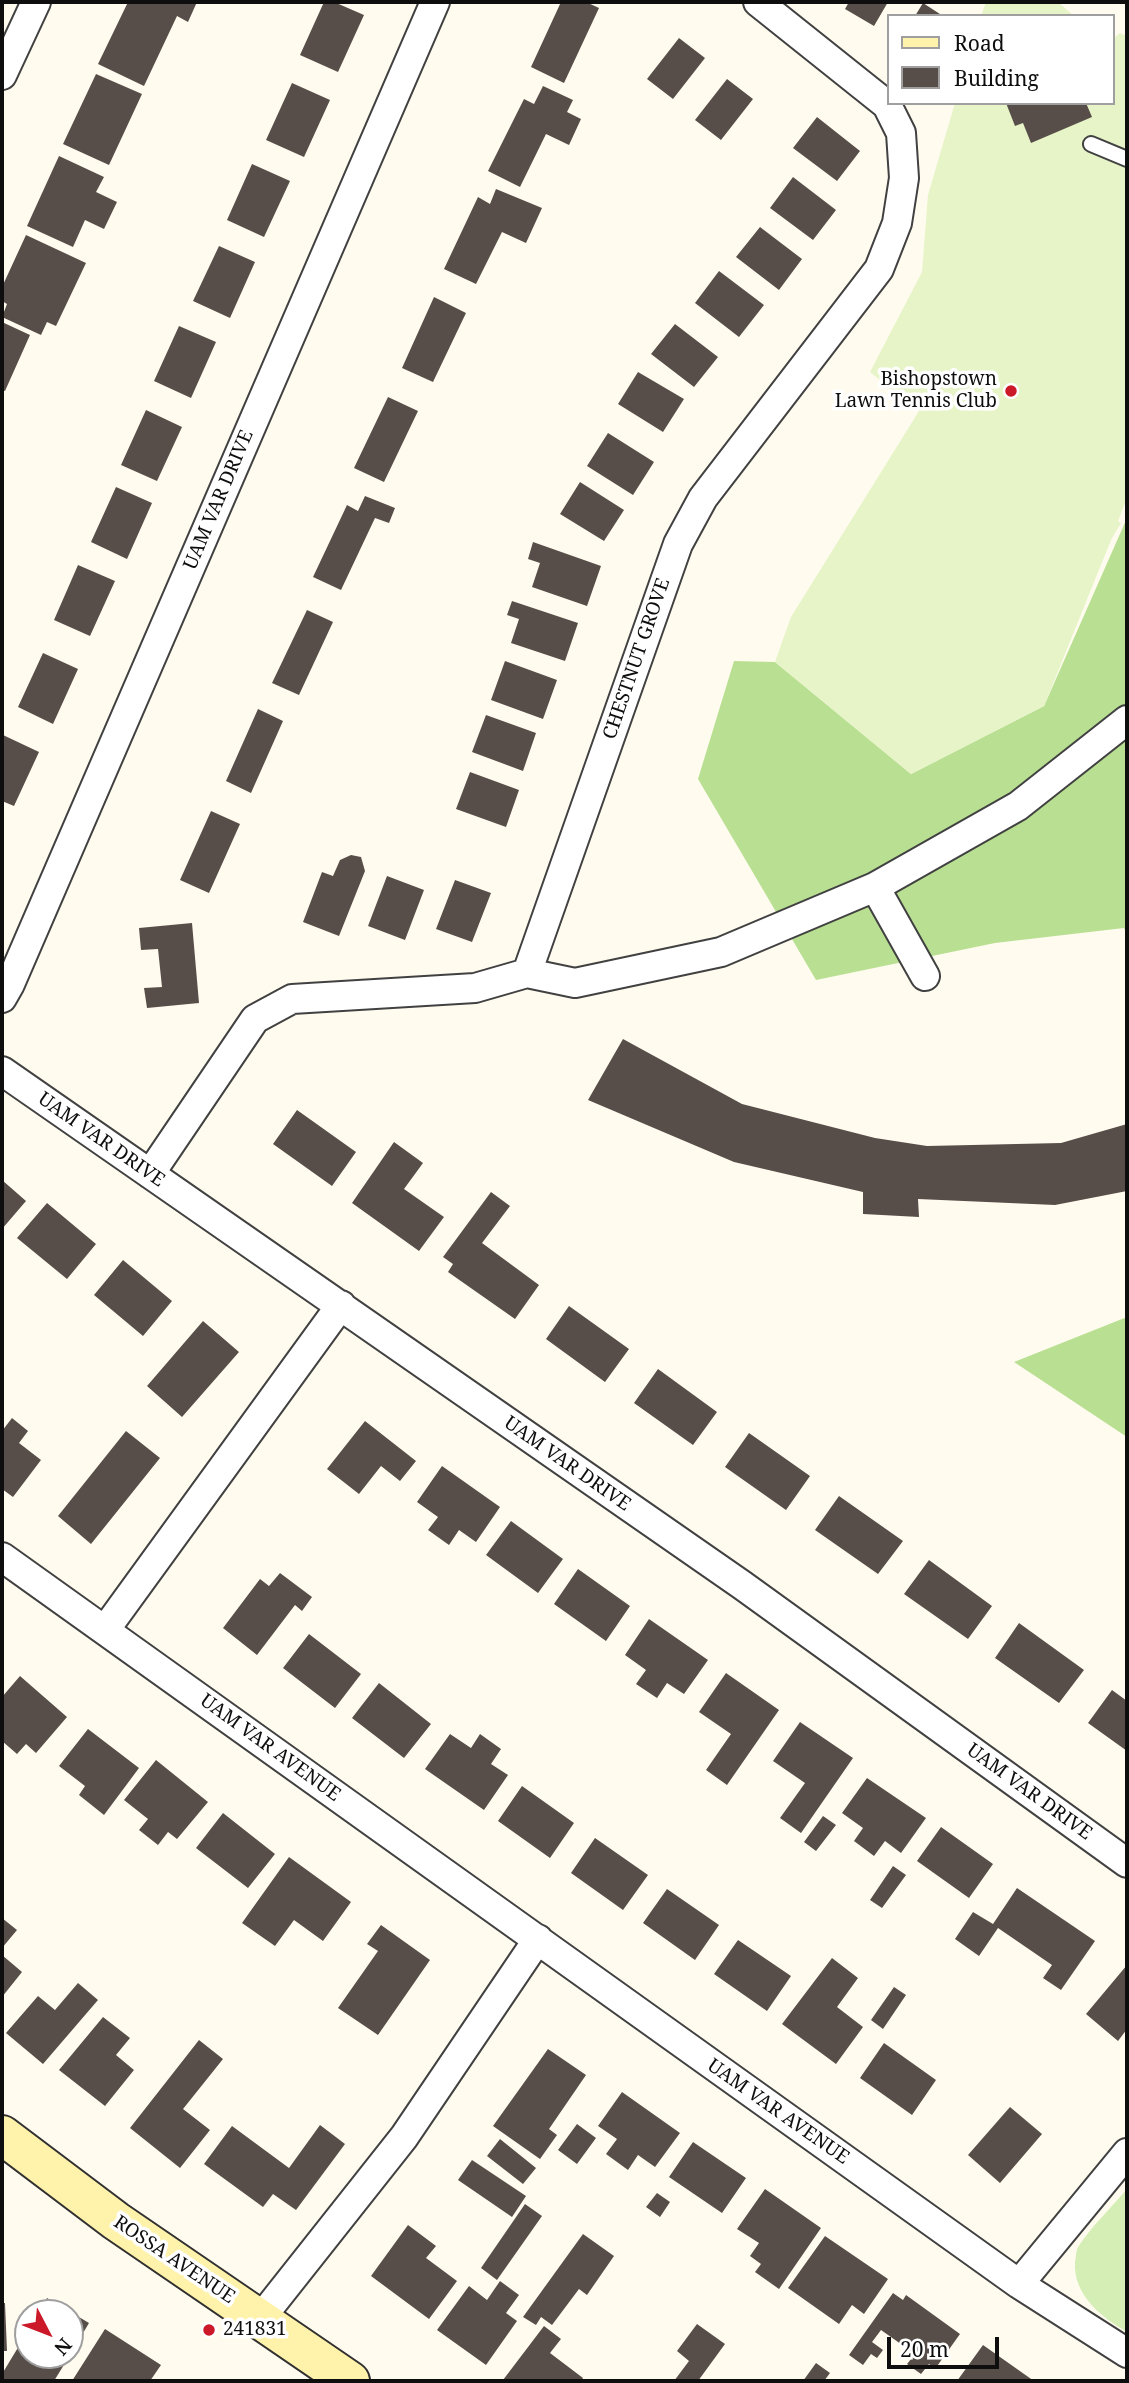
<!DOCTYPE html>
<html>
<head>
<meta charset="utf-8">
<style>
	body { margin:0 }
	#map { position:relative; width:1129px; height:2383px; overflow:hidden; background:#fffbef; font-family:"Noto Serif",serif }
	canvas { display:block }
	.frame { position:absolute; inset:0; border:4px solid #0e0e0e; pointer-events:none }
	.legend { position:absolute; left:887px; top:14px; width:228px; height:91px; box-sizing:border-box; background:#fff; border:2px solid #9f9f9f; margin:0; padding:9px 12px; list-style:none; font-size:21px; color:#0e0e0e }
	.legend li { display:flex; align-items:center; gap:14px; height:35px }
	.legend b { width:35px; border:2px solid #9f9f9f }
	.north { position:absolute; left:14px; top:2299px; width:70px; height:70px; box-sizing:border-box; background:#fff; border:2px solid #9f9f9f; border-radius:50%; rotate:132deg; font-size:19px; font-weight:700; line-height:28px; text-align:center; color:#0e0e0e }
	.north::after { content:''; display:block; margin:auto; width:24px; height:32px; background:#cb1929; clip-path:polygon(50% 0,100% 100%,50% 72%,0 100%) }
	.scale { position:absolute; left:887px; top:2337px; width:112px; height:32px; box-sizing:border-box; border:4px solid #0e0e0e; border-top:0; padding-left:9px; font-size:21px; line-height:24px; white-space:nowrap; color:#0e0e0e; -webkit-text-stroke:5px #fff; paint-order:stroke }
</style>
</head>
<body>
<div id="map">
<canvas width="1129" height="2383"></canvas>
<div class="frame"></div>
<ul class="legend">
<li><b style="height:9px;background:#fff2aa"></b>Road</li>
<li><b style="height:19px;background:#584e49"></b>Building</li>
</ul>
<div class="north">N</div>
<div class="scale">20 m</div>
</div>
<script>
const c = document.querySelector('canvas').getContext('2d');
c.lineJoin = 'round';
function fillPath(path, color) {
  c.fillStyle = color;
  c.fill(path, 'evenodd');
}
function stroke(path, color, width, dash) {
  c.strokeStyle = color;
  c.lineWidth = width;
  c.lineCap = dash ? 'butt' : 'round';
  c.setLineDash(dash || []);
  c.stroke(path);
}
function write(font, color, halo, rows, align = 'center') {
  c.font = font + ' "Noto Serif",serif';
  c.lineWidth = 7;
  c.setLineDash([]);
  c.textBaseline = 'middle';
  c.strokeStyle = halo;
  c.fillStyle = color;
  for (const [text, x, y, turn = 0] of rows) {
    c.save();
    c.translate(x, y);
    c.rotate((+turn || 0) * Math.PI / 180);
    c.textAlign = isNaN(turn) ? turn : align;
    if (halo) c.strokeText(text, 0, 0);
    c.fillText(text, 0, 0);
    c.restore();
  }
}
const green = new Path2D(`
	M1127,2189V2332C1101,2317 1073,2295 1075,2262C1076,2257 1076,2251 1078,2247C1091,2227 1112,2207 1127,2189Z`);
const forest = new Path2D(`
	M1127,518V935L1124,928L995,943L816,980L698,779L734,661L775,662L911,774L1044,706Z
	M1127,1317V1437L1014,1362Z`);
const pitch = new Path2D(`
	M986,2H1058L1074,16H981Z
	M1120,33L1127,36V498L1118,521L1121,523L1111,540L1044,706L911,774L775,662L791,617L919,411L870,372L922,272L928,195L955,103H1113V39Z`);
const building = new Path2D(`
	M128,2H197L188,22L177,16L144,86L98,64Z
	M324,2H334L364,15L338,72L300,55Z
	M561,2H586L599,8L564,83L531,67Z
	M849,2H888L874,26L845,9Z
	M923,3L943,16H915Z
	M679,38L705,58L673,99L647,79Z
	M96,74L142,94L109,165L63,144Z
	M727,79L753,99L721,140L695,120Z
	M292,83L330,100L304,157L266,140Z
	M543,86L573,100L567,112L581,119L569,145L546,134L520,187L488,171L524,99L534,104Z
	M1006,103H1086L1092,117L1031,143L1023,123L1015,126Z
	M817,117L860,151L837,181L793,148Z
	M59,156L104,177L96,192L117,202L104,229L85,220L73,247L27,226Z
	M252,164L290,181L264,237L227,220Z
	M793,177L836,210L813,240L770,208Z
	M496,189L542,208L526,243L502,232L476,284L444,269L478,197L490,204Z
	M760,227L802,259L779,290L736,257Z
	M26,235L86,263L56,326L47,322L41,335L2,317L7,304L2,301V287Z
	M219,246L255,262L230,318L193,301Z
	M719,271L764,305L739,337L695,303Z
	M434,297L466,313L433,382L402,368Z
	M2,322L30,335L5,391L2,390Z
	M675,324L718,357L694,387L651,354Z
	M179,326L216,342L191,398L154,381Z
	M638,372L684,399L663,432L618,404Z
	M388,397L418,411L384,482L354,468Z
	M146,410L182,427L157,481L121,465Z
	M608,433L654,462L633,495L587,466Z
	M580,482L624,510L604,541L560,514Z
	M116,487L152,503L127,559L91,542Z
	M365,496L395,508L389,523L375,518L341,590L313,577L347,505L358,511Z
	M533,542L601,566L587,606L532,587L540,563L528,559Z
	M78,565L115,581L90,636L54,620Z
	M512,601L578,623L565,661L511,643L519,619L507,615Z
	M307,610L333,622L299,695L272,683Z
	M43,653L78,669L53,724L18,707Z
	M505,661L557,680L543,719L491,700Z
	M258,709L283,721L251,793L226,781Z
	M486,715L536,733L523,771L472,752Z
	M3,735L39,752L14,806L2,801Z
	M470,772L519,790L506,827L456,809Z
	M211,811L240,824L209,893L180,880Z
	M351,855L361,857L365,871L339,936L303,922L322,872L333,876L340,860Z
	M387,876L424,890L405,940L368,926Z
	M455,880L491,893L472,942L436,929Z
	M192,923L199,1003L147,1008L144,988L162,987L158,949L141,950L139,928Z
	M623,1039L742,1104L875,1138L927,1146L1061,1143L1127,1124V1191L1055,1205L918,1199L919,1217L863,1214V1192L734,1162L588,1100Z
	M297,1110L356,1152L332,1186L273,1144Z
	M394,1142L423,1163L404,1189L444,1217L419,1251L352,1203Z
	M2,1180L26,1201L2,1229Z
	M491,1192L510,1206L482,1243L539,1285L515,1319L448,1272L453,1264L443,1257Z
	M47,1203L96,1244L67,1279L17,1238Z
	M123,1260L172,1301L143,1336L94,1295Z
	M569,1306L629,1349L605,1382L546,1339Z
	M203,1321L239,1352L182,1417L147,1386Z
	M658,1369L717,1412L693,1445L634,1403Z
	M12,1418L28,1431L19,1443L41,1460L13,1497L2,1489V1431Z
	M365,1421L416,1461L400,1481L381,1466L359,1494L327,1469Z
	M126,1431L160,1458L91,1544L58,1516Z
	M749,1433L810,1476L786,1510L725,1467Z
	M442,1466L500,1507L476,1542L459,1530L449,1545L428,1530L438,1517L417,1502Z
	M839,1496L903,1541L878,1574L815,1530Z
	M511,1521L563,1559L538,1593L486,1555Z
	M929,1560L992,1606L968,1639L904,1594Z
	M578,1569L630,1606L606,1641L554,1604Z
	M280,1573L312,1597L302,1611L295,1605L257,1655L223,1628L260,1579L269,1586Z
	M649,1619L708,1660L684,1694L667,1683L657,1698L636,1684L646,1670L625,1655Z
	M1019,1623L1084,1670L1059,1703L995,1658Z
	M309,1634L361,1674L335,1708L283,1668Z
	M726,1673L779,1710L727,1785L706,1770L731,1734L699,1712Z
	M20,1676L67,1717L36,1753L26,1744L17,1754L2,1741V1697Z
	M379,1683L431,1724L404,1758L352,1718Z
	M1112,1690L1127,1701V1751L1088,1723Z
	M800,1722L853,1758L801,1833L780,1818L805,1783L773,1761Z
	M88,1729L139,1768L104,1815L79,1795L85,1786L59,1766Z
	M450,1734L471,1748L480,1734L501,1749L491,1764L508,1775L484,1810L425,1769Z
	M156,1760L208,1802L177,1839L168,1832L158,1845L139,1830L148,1819L124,1800Z
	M867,1778L926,1818L901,1853L885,1841L874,1856L854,1841L863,1828L842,1813Z
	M522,1786L574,1823L550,1858L498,1821Z
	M223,1813L275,1854L248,1888L196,1848Z
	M823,1816L836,1825L816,1851L804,1842Z
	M941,1827L993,1864L969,1898L917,1861Z
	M595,1838L648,1875L623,1910L571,1873Z
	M289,1857L351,1902L323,1941L294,1920L275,1946L242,1923Z
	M893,1866L906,1875L882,1908L870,1900Z
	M1017,1888L1095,1941L1061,1990L1043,1978L1052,1965L998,1928L979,1956L955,1939L973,1912L993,1924Z
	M667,1889L719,1925L695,1960L643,1923Z
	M2,1918L17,1930L2,1948Z
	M381,1925L430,1960L378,2035L338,2008L378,1951L367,1944Z
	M738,1940L791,1976L767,2011L714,1974Z
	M2,1955L22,1972L2,1997Z
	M832,1958L858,1978L837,2007L863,2027L836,2064L782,2024Z
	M1127,1965V2029L1118,2041L1086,2014Z
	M78,1983L98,2000L43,2064L6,2033L38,1996L55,2010Z
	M894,1987L906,1995L883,2029L871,2020Z
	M103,2017L130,2038L116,2055L134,2070L105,2106L59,2070Z
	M199,2040L223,2059L183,2109L210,2130L180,2168L130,2128Z
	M884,2043L936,2080L912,2115L860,2078Z
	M548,2049L586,2075L549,2129L557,2135L540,2159L493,2126Z
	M622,2092L680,2133L655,2167L638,2155L628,2170L606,2154L617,2139L598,2126Z
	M1010,2107L1042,2134L1000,2183L968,2155Z
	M577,2124L596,2138L577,2164L558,2150Z
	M320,2125L345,2144L296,2210L273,2194L263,2207L204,2164L232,2126L289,2168Z
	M500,2139L536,2168L523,2184L487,2156Z
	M693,2142L746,2178L722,2213L669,2177Z
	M472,2160L526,2196L512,2217L458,2180Z
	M765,2189L821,2228L779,2289L755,2272L761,2264L750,2256L759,2243L737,2229Z
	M657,2193L670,2202L660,2217L646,2207Z
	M525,2204L542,2216L497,2280L481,2268Z
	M408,2225L436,2246L426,2258L457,2281L429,2319L371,2276Z
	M583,2234L614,2256L587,2295L579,2289L552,2325L541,2317L536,2325L523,2317Z
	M825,2236L888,2279L864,2314L852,2305L839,2324L788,2288Z
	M500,2281L519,2295L506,2313L517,2321L486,2365L437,2330L469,2286L487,2300Z
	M893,2293L903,2300L906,2295L960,2334L935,2369L929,2364L921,2374L907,2364L915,2354L881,2330L872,2342L883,2350L877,2358L871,2354L863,2365L849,2355Z
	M47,2298L89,2323L70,2355V2313H39Z
	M2,2303H5L7,2351H2Z
	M697,2324L725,2344L698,2381H674L689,2361L677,2351Z
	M544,2326L561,2339L550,2353L583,2378L581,2381H505L503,2380Z
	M105,2329L161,2365L150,2381H72Z
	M28,2331V2355H70L54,2381H2V2374Z
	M983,2345L1034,2381H957Z
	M816,2363L830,2373L824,2381H803Z`);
const lane = new Path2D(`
	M1091,144L1127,159`);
const street = new Path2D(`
	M2,75L36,2
	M875,887L925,976
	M527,973L575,983L721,952L875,887L1018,806L1127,720
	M2,998L10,984L435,2
	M2,1071L742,1585L1127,1863
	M150,1174L255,1019L292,999L475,988L527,973L678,544L703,498L879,269L897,223L904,178L901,133L887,105L758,2
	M2,1557L1019,2284
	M105,1630L341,1305
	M1127,2153L1019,2284L1127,2353
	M260,2319L404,2137L538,1939`);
const secondary = new Path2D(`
	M2,2135L116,2221L350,2381`);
const markers = [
	[1011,391,7,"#cb1929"],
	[209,2330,7,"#cb1929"]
];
const poiNames = [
	["Bishopstown",997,380],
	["Lawn Tennis Club",997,402],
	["241831",223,2330,"left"]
];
const streetNames = [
	["UAM VAR DRIVE",219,500,-67],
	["CHESTNUT GROVE",637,659,-71],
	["UAM VAR DRIVE",101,1140,35],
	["UAM VAR DRIVE",567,1464,35],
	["UAM VAR AVENUE",270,1748,36],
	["UAM VAR DRIVE",1029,1792,36],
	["UAM VAR AVENUE",778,2112,35],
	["ROSSA AVENUE",174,2260,34]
];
fillPath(green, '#d5eeb5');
fillPath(forest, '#b9e092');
fillPath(pitch, '#e6f4c7');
fillPath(building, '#584e49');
stroke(lane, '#414141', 18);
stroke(street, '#414141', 32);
stroke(secondary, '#303030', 42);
stroke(lane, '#fff', 14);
stroke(street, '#fff', 28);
stroke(secondary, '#fff2aa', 38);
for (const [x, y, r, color] of markers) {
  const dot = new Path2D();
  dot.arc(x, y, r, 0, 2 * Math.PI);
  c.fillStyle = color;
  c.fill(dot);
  stroke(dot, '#fff', 2.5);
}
write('19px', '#0e0e0e', '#fff', poiNames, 'right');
write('19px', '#0e0e0e', '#fff', streetNames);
</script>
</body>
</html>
